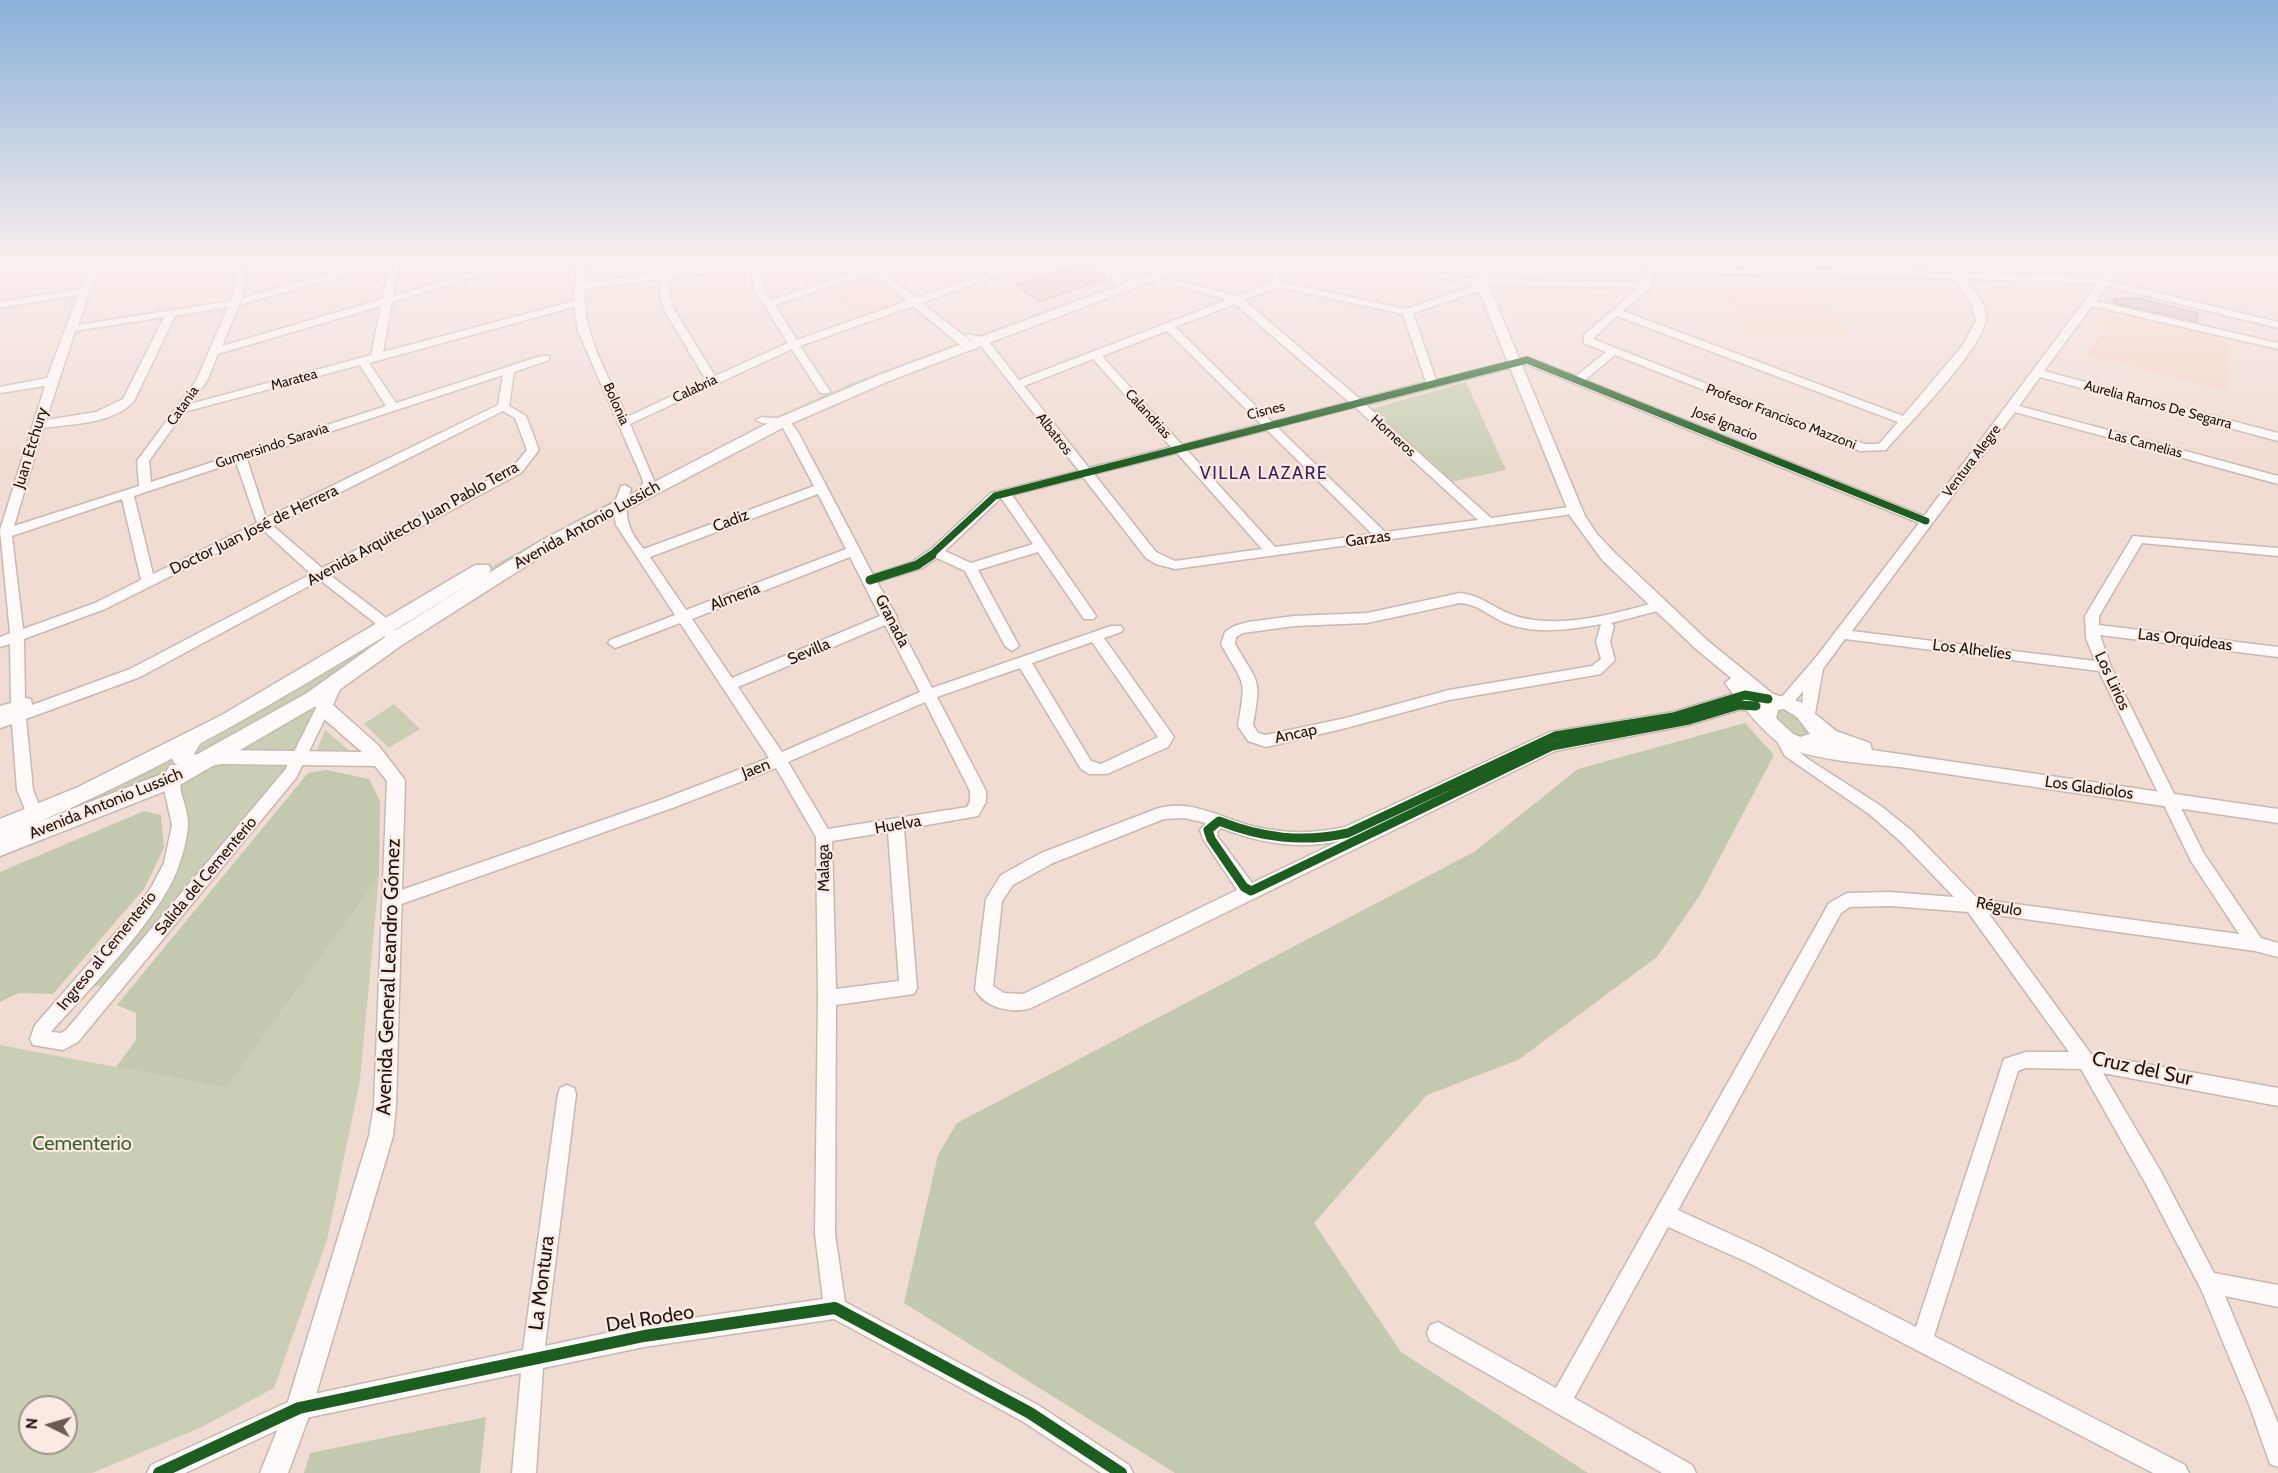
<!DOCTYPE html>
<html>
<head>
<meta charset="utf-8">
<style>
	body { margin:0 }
	#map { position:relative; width:2278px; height:1473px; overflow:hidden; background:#f1dcd4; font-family:Cabin,sans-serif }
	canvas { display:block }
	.north { position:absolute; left:18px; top:1395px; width:60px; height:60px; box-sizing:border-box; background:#faeae3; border:2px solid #a3948e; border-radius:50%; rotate:275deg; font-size:16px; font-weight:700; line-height:24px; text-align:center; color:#21140e }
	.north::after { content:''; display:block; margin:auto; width:21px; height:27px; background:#6a5a53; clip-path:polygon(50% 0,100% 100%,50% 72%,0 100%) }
</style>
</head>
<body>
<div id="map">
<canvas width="2278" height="1473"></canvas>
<div class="north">N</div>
</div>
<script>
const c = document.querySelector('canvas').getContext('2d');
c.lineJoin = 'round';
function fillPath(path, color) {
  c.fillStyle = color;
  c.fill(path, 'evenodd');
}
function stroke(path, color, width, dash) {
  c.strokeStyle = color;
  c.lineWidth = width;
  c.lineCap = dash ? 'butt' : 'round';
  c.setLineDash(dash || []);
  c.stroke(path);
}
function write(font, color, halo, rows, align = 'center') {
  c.font = font + ' Cabin,sans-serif';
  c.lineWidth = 4.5;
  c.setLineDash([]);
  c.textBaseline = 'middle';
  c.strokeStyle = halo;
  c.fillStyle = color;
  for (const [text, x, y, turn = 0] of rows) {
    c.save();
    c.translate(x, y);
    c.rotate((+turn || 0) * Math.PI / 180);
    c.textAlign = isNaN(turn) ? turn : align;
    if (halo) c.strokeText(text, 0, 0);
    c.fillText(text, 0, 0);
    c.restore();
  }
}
const built = new Path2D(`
	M871,276L902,302L860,316L830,290Z
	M1721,285L1815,287L1848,337L1748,336Z
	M2096,311L2130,319L2131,316L2143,319V322L2166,324L2220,337L2230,345L2227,391L2086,355L2101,335L2114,338L2116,335L2104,331L2107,326L2093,316Z`);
const green = new Path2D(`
	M1139,276L1146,278L983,337L979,335Z
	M960,343L966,346L787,417L774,418L854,382Z
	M1466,382L1506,470L1450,482L1371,409Z
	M617,498L613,503L396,631L394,630L489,568Z
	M381,635L385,639L337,678L201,757L193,755L195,749L301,687L329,666Z
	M316,703L293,754L231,750Z
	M394,704L420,729L389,748L364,724Z
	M1776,709H1791L1811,734L1800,740L1775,720Z
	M325,730L352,753L315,754Z
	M181,750L167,768L163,779L102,804L0,833Z
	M288,762L285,771L101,986L90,987V984C133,935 186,891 187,823C188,809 180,796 179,782L211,763Z
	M379,877L360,1080L327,1240L274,1388L202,1427L92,1473H0V1045L226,1088ZM30,1407H66V1443H30Z`);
const forest = new Path2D(`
	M1745,723L1774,755L1700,895L1657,957L1518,1060L1427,1095L1314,1223L1401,1352L1588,1473H1175L904,1303L938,1155L957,1123L1474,852L1578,769Z
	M326,770L369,779L380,801L379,877L226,1088L116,1067L136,1040V1013L117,1005L308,773Z
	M144,811L161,815L164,848L144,889L53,994L19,993L0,1002V872Z
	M486,1417L480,1473H304L310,1453Z`);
const building = new Path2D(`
	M1086,263L1107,278L1039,302L1016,285Z
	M2114,299H2141L2198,313L2197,322L2114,303Z`);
const minor = new Path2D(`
	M106,259H121L97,270L78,325L231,301C238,276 239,278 221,259H258L240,266L247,278L242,298L381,259H400L393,296L517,259H533L392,302L383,352L574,301L577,259H587L585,282L659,273V259H669V272L746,262L749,259H770L760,264L764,289L771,300L892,259H907L881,269L916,298L1028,259H1043L922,303L976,345V349H968L960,345L913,306L800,346L830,391L828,393H820L792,349L630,424L655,483L647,497L643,498L637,494L643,483L642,478L578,331L574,307L369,363L396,403L541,356H549V360L514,372L509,406L526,416L539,450L521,473L330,575L385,617L399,636L397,639H387L375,623L320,580L140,677L26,719L33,790L43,815L41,819H29L17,790L12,724L0,728V706L11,703L10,644L0,647V637L10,633L0,530L45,386L0,393V387L47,378L78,295L0,308V302L80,289L92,264ZM389,263L382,299L222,346L239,305ZM750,267L754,289L788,343L715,376L675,311L670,298L669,278ZM873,272L907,301L797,340L775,305ZM660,279V298L665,311L706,380L627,417C609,376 582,335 585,289ZM381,306L371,355L190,404L207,381L218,354ZM228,307L196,381L137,461L139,486L14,526L43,428C71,424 114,424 134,401L175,316ZM164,317L123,399L96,412L46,420L75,331ZM360,365L386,406L151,482L149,461L184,412ZM503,375L498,405L266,518L247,459ZM503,411L515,418L527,450L513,467L322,568L273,526ZM236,462L257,523L153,574L134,496ZM122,499L141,580L95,603L23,629L12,536ZM263,530L311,574L130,669L32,705L31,699L25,698L24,639L105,609Z
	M1091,259H1111L1151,270L1146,273L1118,267L1122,272V282L1117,285L1112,282C1112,262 1104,267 1091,259Z
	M1264,259H1274L1281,282L1406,309L1476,285L1358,259H1378L1473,279L1643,282L1645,269L1640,259H1650L1653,266L2092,276L2102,278L2116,259H2126L2110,281L2278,322V328L2107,286L2096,301L2278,343V349L2092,306L2044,371L2278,433V441L2040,377L2019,406L2278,476V484L2015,412L1852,631L2095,661L2086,638L2085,616L2133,536L2278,548V556L2142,543L2099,616V625L2278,647V657L2100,635L2111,667L2203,852L2261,938L2278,943V957L2255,951L1989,914L2091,1054L2278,1088V1106L2103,1073L2161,1172L2214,1273L2278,1285V1307L2225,1296L2278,1423V1467L2270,1464L2250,1407L2201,1289L2147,1186L2081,1069L2026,1068L2018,1071L1934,1336L2185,1465L2189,1473H2153L1747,1262L1668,1227L1574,1398L1692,1465L1696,1473H1662L1430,1341L1427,1333L1430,1325L1438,1322L1556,1388L1829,903L1847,893L1890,892L1954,897L1900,841L1869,814L1785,756L1774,736L1776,732H1786L1795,748L1808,759L1881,806L1912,831L1978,899L2239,934L2191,861L2099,671L1845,639L1823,669L1814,719H1804L1802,715L1803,691L1790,707H1780L1778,703L1780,699L1817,656L1919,523L1526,364L1366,405L1491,518L1576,506L1580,507V513L1175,569L1156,564L1146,558L1083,477L1012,495L1094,613L1096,616L1094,619H1084L1038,552L978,570L1019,646L1012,651L1005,646L965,571L937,558L922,568L877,582L897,617L896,619L932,688L1111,626H1121L1123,629L1121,632L1104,638L1174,737L1168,747L1107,774H1089L1081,769L1020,668L937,697L986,791V802L978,816L904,829L917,988L914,994L836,1005L835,1234L845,1302L1038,1405L1129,1465L1133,1473H1101L1022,1421L834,1319L644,1347L543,1368L536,1473H512L521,1373L301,1419L185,1473H147L151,1465L299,1397L523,1350L558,1094L560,1088L567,1085L574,1088L576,1094L545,1346L644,1325L823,1299L815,1234L818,998L816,837L776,768L675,807L393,907L387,905L385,900L387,895L663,799L769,758L680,623L615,648L608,643L610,640L675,615L616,525L613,508L621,486L625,485L631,489C622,513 628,531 644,549L814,486L781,424L762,423L756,420L762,417L788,419L798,432L873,575L912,562L931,549L991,493L1079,471L978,342L967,338V334L986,338L1019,380L1227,300L1171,283V279L1237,296L1272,283ZM1654,272L1953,279L1971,303L1976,320L1963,345L1903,416L1623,311L1651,287ZM1964,279L2098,283L1924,516L1585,380L1615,355L1860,451L1886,450C1907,425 1985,347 1986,318C1987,304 1972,289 1964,279ZM1488,285L1638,288L1584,335V343L1606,352L1576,376L1527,357L1436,380L1413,313L1487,288ZM1278,287L1403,314L1426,382L1360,399L1244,300ZM1235,304L1349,402L1272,422L1175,327ZM1617,316L1898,422L1879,444H1865L1834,434L1593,339ZM1167,331L1261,424L1182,445L1102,356ZM1093,359L1171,447L1089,468L1024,386ZM1355,407L1478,520L1385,532L1277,427ZM1267,430L1372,534L1275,547L1187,450ZM1177,453L1262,549L1175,561L1156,552L1094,474ZM818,494L846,549L686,610L650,557ZM1001,498L1033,544L971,563L945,551ZM850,557L880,616L732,678L692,619ZM885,625L920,692L782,752L738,687ZM1092,642L1158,737L1101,764L1091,761L1032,663ZM925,702L970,791V801L967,807L828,829L788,762ZM888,832L899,981L836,989L832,841ZM1890,906L1968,912L2069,1052H2026L2004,1059L1916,1327L1761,1248L1678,1210L1841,913L1850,907Z
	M1460,593C1483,595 1498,612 1519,617C1564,629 1617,613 1660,601L1667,606L1665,609L1611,623L1614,626L1610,642L1615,660L1601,674L1596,675L1449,700L1346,728L1266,747L1248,741L1238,726C1247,676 1244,686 1221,644L1225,632L1234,626L1248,622L1294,616L1367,613ZM1460,603C1477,604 1488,615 1503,622C1533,635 1569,630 1601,624L1596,642L1601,659L1592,666L1449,690L1346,718L1266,735L1258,733L1253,725C1262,677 1258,684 1235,644L1236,637L1243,633L1294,626L1367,623Z
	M1745,690L1752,695L1746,700L1761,702L1763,706L1761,710H1739L1689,725L1555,751L1031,1008C1013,1014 984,1008 975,989L986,899L1001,875L1041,853L1156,809C1190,798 1221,818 1252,826C1283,834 1314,834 1345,827L1550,732L1673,712ZM1184,818L1206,823L1200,830L1203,839L1237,890L1023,994L1004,993L993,986L1002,901L1013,885L1053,863L1164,819ZM1221,828C1259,843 1298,850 1339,841L1252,883L1218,837L1217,832Z
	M324,701L331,706L296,778L78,1042L63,1050L33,1045L30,1039L35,1025L133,913L152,886L164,863L172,825L162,780L170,765H180L183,769C174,789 189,805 188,826C187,837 184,851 180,862C164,915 89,989 51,1032L61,1033L66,1030L285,770L317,706Z`);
const tertiary = new Path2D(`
	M1490,259H1502L1489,278V286L1585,516L1597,534L1615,553L1708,641L1773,694L1801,702L1836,731L1870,743L1872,750L2278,809V823L1900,767C1868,764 1814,760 1786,747C1768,739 1741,704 1728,687L1725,683L1731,678L1696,649L1603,561L1570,516L1477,286V278ZM1784,709L1797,717L1810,734L1800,737L1793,734L1776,718L1778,710Z
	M332,681L341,687L333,705L378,745L405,780L396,1105L393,1136L312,1408L288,1473H260L286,1408L369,1136L374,1105L387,781L375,766L221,764L197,769L175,764L172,759L188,734H200L203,739L194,754L197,755L221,750L362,752L324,719L315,706L326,683Z`);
const secondary = new Path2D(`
	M1190,259H1210L889,381L790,424L556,547L402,645L321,703L178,786L0,856V819L78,787L220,716L475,565H489L491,569L489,573L544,539L778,418L879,375ZM475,581L388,635L307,693L162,774L36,823C191,758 332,668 475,581Z`);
const cyclewayFar2 = new Path2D(`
	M930,556L995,496L1527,360L1926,521`);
const cyclewayFar1 = new Path2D(`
	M870,580L917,565L932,555
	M1756,706L1739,705L1689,720L1552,746L1251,891L1244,887L1211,839L1208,830L1219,821C1262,838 1302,843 1348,833L1555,736L1673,717L1745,695L1768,699`);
const cycleway = new Path2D(`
	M159,1473L299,1408L644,1336L835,1308L1030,1413L1121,1473`);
const farStreetnames = [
	["Maratea",294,380,-15],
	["Calabria",695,389,-25],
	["Bolonia",616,404,66],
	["Aurelia Ramos De Segarra",2158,405,15],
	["Catania",183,406,-55],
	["Cisnes",1266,411,-14],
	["Calandrias",1148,414,48],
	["Profesor Francisco Mazzoni",1781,417,21],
	["José Ignacio",1725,424,22],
	["Albatros",1054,434,52],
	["Horneros",1393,436,42],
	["Las Camelias",2145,444,15],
	["Gumersindo Saravia",272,446,-18],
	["Ventura Alegre",1972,461,-53]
];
const streetNames = [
	["Juan Etchury",31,448,-73],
	["Cadiz",731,521,-21],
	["Avenida Arquitecto Juan Pablo Terra",413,524,-29],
	["Avenida Antonio Lussich",587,525,-29],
	["Doctor Juan José de Herrera",254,530,-26],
	["Garzas",1368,539,-8],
	["Almeria",735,597,-21],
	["Granada",892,621,63],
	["Las Orquídeas",2185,640,7],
	["Los Alhelíes",1972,650,7],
	["Sevilla",809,652,-23],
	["Los Lirios",2112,681,65],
	["Ancap",1296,734,-12],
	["Jaen",756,769,-21],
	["Los Gladiolos",2089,788,8],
	["Avenida Antonio Lussich",106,804,-22],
	["Huelva",898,825,-10],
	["Malaga",824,868,-91],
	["Salida del Cementerio",206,876,-50],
	["Régulo",1999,907,11],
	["Ingreso al Cementerio",107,951,-51]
];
const neighbourhoodNames = [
	["VILLA LAZARE",1264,474]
];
const nearStreetnames = [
	["Avenida General Leandro Gómez",389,977,-88],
	["Cruz del Sur",2142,1069,12],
	["La Montura",542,1283,-83],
	["Del Rodeo",650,1319,-9]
];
const nearParknames = [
	["Cementerio",82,1144]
];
fillPath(built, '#f5d2c4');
fillPath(green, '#c9ceb5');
fillPath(forest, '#c2c9ae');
fillPath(building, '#d3c0b8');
stroke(building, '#b0a09a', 1.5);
stroke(minor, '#c8b8b1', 3);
stroke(tertiary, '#c8b8b1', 3);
stroke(secondary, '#c8b8b1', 3);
fillPath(minor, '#fdfaf9');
fillPath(tertiary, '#fdfaf9');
fillPath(secondary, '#fdfaf9');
stroke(cyclewayFar2, '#1b5e20', 7);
stroke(cyclewayFar1, '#1b5e20', 9);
stroke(cycleway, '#1b5e20', 12);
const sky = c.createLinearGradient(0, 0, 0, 465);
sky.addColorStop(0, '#88b0d9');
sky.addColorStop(0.56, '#f9efec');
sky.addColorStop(1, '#f9efec00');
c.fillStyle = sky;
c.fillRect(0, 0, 2278, 465);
write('14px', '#21140e', '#faeae3', farStreetnames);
write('16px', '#21140e', '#faeae3', streetNames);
c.letterSpacing = '1.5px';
write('18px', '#3e2059', '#faeae3', neighbourhoodNames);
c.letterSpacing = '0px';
write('20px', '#21140e', '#faeae3', nearStreetnames);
write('20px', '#3d6329', '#faeae3', nearParknames);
</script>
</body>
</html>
